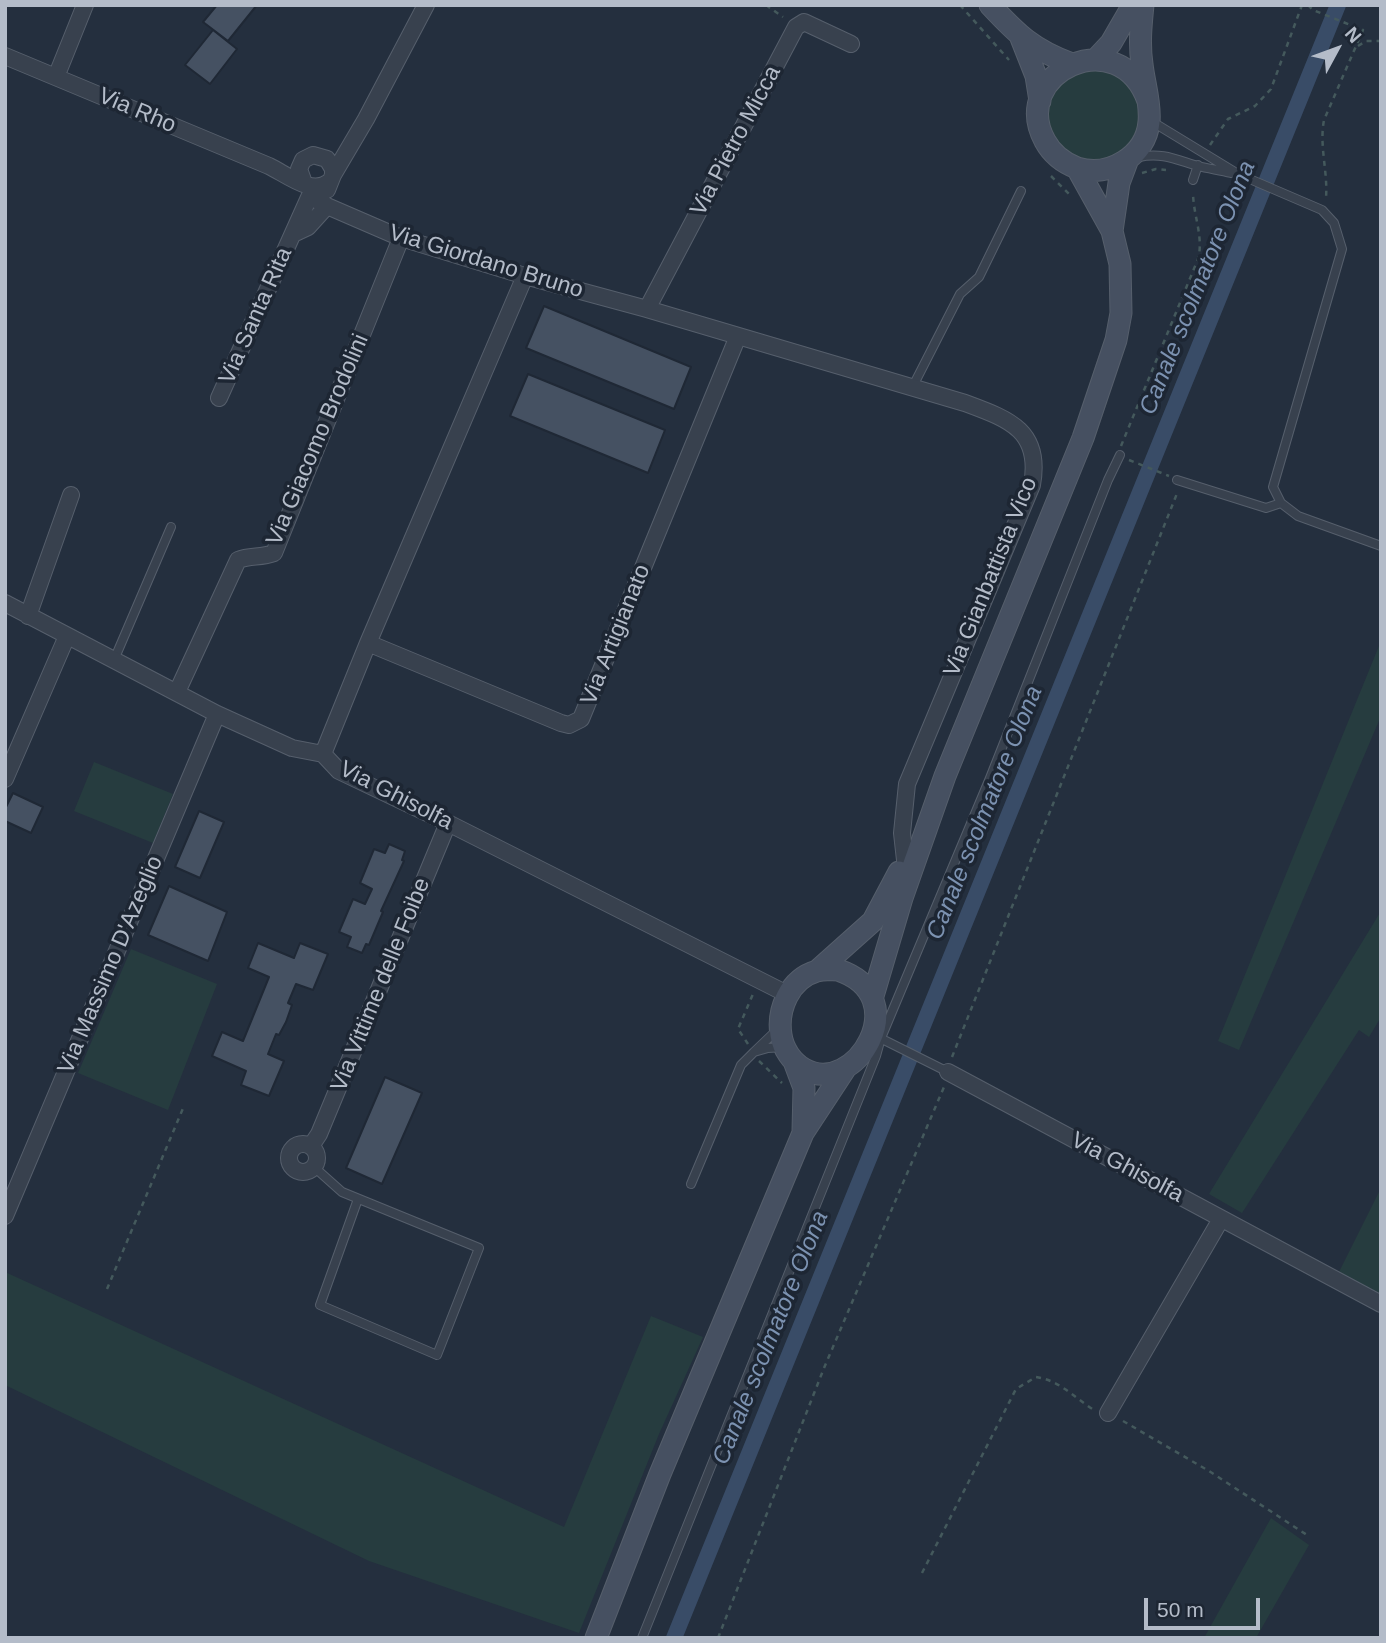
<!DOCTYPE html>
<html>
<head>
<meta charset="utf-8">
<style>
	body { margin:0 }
	#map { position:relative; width:1386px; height:1643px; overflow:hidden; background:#242f3e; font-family:Arial,sans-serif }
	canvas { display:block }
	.frame { position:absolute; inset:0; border:7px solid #b4bcc9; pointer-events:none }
	.north { position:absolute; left:1302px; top:14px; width:70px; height:70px; -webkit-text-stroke:5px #1d2633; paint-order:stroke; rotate:49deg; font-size:19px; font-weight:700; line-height:28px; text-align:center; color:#b4bcc9 }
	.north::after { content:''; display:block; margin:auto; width:24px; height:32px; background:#b4bcc9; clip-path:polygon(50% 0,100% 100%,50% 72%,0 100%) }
	.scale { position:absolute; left:1144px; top:1598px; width:116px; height:32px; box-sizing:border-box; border:4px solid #b4bcc9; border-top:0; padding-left:9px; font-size:21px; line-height:24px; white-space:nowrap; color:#b4bcc9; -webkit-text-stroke:5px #1d2633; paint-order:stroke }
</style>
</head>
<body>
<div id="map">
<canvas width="1386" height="1643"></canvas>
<div class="frame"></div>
<div class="north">N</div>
<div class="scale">50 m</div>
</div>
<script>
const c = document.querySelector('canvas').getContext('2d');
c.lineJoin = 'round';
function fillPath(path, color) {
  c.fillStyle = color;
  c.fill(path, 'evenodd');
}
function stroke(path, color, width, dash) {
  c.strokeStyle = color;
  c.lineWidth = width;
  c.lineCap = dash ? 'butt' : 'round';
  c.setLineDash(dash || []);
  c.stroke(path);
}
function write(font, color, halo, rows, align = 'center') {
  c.font = font + ' Arial,sans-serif';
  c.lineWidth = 7;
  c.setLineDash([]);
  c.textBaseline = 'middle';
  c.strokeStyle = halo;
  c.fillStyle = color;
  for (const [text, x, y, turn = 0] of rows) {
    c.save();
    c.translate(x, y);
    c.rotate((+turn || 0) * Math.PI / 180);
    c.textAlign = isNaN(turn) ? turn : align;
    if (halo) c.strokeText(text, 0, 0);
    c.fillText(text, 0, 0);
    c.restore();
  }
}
const green = new Path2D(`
	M1048 115a46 46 0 1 1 92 0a46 46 0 1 1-92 0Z
	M1381,641V716L1239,1050L1218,1041Z
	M94,762L173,794L153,843L74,811Z
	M1381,911V1017L1369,1037L1359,1030L1242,1213L1209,1194Z
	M131,949L217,984L168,1110L78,1073Z
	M1381,1188V1294L1339,1272Z
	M5,1272L564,1527L651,1316L703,1337L659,1434L579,1633L369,1561L5,1385Z
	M1271,1518L1309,1545L1256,1638H1204Z`);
const canal = new Path2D(`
	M674,1638L1338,5`);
const building = new Path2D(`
	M217,5H257L228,41L203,22Z
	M213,30L237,49L210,84L185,65Z
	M544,306L691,367L674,409L526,348Z
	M528,374L665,430L648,473L510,416Z
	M13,793L43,807L31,833L5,821V809Z
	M199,811L224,822L200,878L175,867Z
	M389,844L405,851L402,860L404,861L381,911L383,912L369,945L366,944L362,953L347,947L351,937L339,932L353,899L365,904L372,889L360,883L374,849L385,853Z
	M169,886L227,912L208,961L148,935Z
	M258,943L294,958L300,943L328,954L313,990L296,984L288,1003L292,1005L286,1022L279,1035L276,1034L268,1054L284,1061L269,1096L241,1085L246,1071L212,1056L222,1032L243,1041L269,977L248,968Z
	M385,1077L422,1093L382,1184L346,1168Z`);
const path = new Path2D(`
	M766,5L783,17
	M960,5L1009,60
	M1308,5L1313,10L1363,30L1324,120C1319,146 1328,171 1326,198
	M1358,46L1366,41H1381
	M1210,145L1228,119L1255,106L1271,89L1302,5
	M1142,173L1156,169L1166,170
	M1051,176L1071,196
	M1121,446L1198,259C1204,237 1193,215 1193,192
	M1129,460L1169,476
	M748,1044L738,1029L753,994
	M952,1057L1178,491
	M759,1061L782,1083
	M107,1289L184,1106
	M1123,1421L1209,1471L1307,1535
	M922,1573L1016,1389L1036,1377C1059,1380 1075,1398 1094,1410
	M718,1638L824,1368L944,1087`);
const service = new Path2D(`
	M1151,121L1238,174L1322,210L1334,223L1342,249L1273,487L1281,503L1298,516L1381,546
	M1139,157C1162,152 1177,160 1198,166C1209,169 1220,170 1231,173
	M1193,180L1198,165
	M912,388L960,294L979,277L1021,191
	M1177,480L1266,508L1281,503
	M114,660L171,527
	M778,1029L754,1052L768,1048L784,1047
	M878,1037L948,1072
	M314,1167L342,1192L479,1248L437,1355L320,1305L358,1199
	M691,1184L741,1065L754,1052
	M642,1638L876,1056L881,1038L990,778L1108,480L1120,455`);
const minor = new Path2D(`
	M5,56L269,166C286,174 312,196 329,182
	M56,77L85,5
	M304,183L299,169L303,160L313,155L327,159L333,169V175
	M309,187L315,199L327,206L401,238L525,276L647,309L965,403C1008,419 1042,430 1032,485L907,784L902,833L905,860
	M327,190L333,175L366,119L426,5
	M293,234L308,227L327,206
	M647,309L796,27L804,22L851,44
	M219,398L311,193
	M5,603L217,714L292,748L323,754L339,771L448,823L787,994
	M28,616L71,495
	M368,643L561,723L569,725L581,719L738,336
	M177,692L238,560C250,555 261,558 274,553L401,238
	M323,754L368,643L525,276
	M5,779L67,636
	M948,1072L1381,1304
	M289 1158a14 14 0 1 1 28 0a14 14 0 1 1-28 0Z
	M311,1146L319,1134L448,823
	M5,1216L217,714
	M1108,1413L1221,1219`);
const secondary = new Path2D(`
	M990,5C1017,34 1033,50 1072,64
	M1143,5C1141,25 1139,44 1142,64C1144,83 1151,103 1149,122C1146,156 1109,178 1077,168C1064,163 1052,154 1045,141C1008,73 1119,20 1148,101
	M1021,38L1036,76L1040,101
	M1096,59L1111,43L1133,5
	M1112,231L1119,183L1128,159
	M838,970C917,996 855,1098 804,1069C792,1062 783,1049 781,1035C777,1010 789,979 817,971C823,969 831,970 838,970Z
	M817,971L873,921L899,872
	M873,996L902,898L945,776L1083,438L1116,340L1121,313L1120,264L1112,231L1077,168
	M795,1064L804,1088L803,1131
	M596,1638L660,1474L803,1133L845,1069`);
const streetNames = [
	["Via Rho",137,111,23],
	["Via Pietro Micca",736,141,-62],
	["Via Giordano Bruno",486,262,17],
	["Via Santa Rita",256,316,-66],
	["Via Giacomo Brodolini",318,440,-67],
	["Via Gianbattista Vico",991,577,-68],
	["Via Artigianato",616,635,-68],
	["Via Ghisolfa",396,796,27],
	["Via Massimo D'Azeglio",111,965,-67],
	["Via Vittime delle Foibe",381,985,-68],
	["Via Ghisolfa",1127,1168,28]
];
const waterNames = [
	["Canale scolmatore Olona",1198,288,-68],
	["Canale scolmatore Olona",985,813,-68],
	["Canale scolmatore Olona",771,1338,-68]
];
fillPath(green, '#263c3f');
stroke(canal, '#394c67', 16);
fillPath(building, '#455162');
stroke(building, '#1f2835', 2);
stroke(service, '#565f6c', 10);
stroke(minor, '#565f6c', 18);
stroke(secondary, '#565f6c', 23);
stroke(path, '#44595c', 2.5, [5, 5]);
stroke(service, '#38414e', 8);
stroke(minor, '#38414e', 16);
stroke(secondary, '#465061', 21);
write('23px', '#b4bcc9', '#1d2633', streetNames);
write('italic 24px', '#7c92b1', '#1d2633', waterNames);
</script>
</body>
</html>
